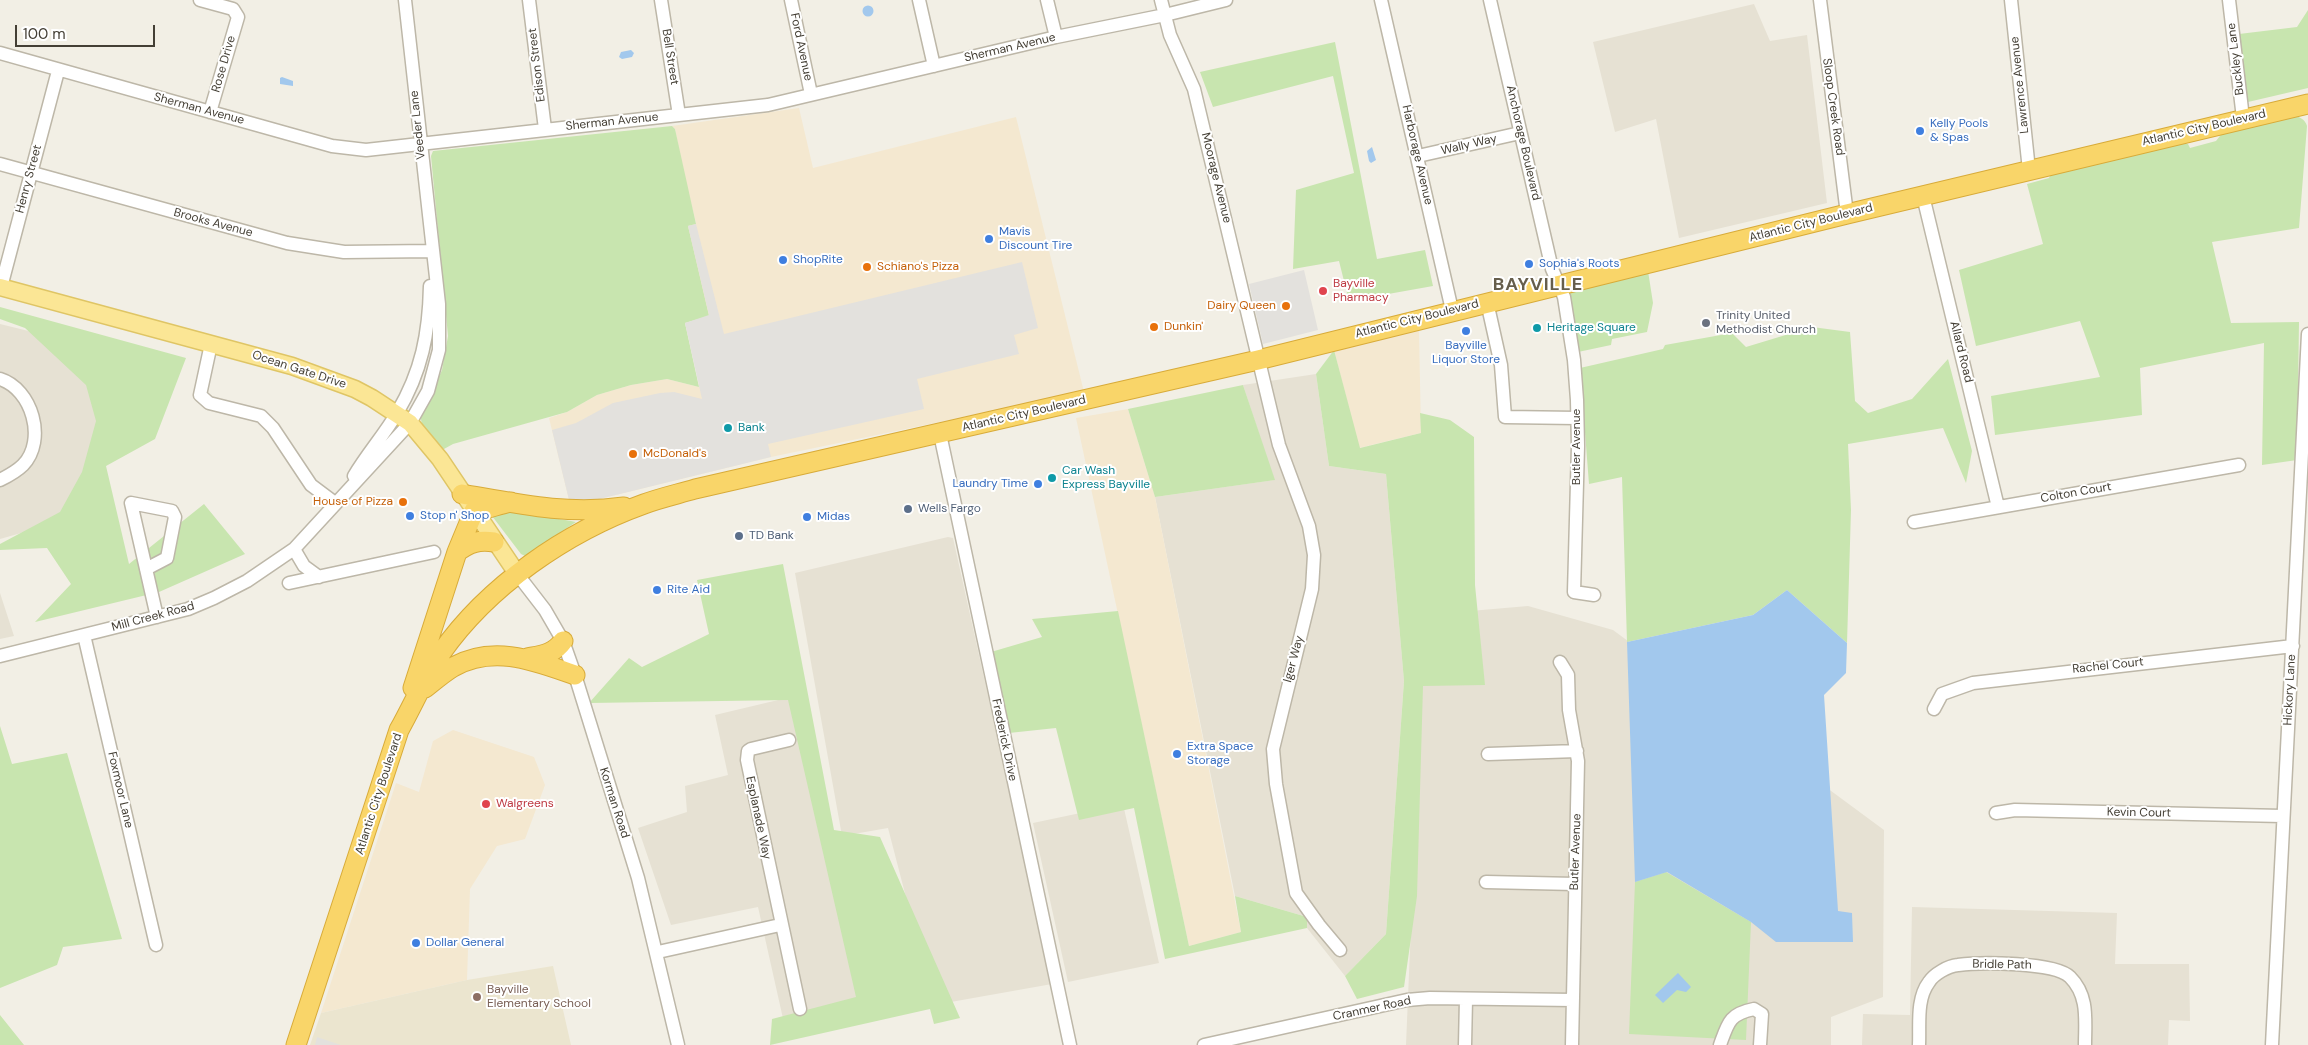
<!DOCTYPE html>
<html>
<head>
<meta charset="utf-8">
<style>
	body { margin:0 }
	#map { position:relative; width:2308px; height:1045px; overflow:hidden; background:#f2efe5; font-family:"DM Sans",sans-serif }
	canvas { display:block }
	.scale { position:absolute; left:15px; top:25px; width:140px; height:22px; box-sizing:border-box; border:2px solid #443f35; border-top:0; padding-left:6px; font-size:15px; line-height:18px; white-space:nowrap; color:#443f35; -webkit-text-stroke:4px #fff; paint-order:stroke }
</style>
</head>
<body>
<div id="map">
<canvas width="2308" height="1045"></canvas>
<div class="scale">100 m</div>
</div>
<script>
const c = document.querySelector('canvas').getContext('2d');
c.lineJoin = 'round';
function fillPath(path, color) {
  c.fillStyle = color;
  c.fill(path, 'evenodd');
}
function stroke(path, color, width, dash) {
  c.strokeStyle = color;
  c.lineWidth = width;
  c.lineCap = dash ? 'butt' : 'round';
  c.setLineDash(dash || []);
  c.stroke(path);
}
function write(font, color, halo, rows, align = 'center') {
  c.font = font + ' "DM Sans",sans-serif';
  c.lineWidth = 4;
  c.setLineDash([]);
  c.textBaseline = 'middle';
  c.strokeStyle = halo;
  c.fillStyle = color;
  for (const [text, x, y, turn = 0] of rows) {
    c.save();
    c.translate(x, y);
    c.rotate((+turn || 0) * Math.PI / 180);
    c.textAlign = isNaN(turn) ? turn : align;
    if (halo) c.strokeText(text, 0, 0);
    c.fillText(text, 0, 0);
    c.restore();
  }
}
const residential = new Path2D(`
	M1754,4L1770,41L1807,35L1827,203L1679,238L1656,119L1615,132L1593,42Z
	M0,324L57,338L109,405L74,518L0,539Z
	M1316,374L1329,466L1386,474L1404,681L1386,934L1345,976L1307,928V917L1235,896L1155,497L1274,480L1243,385Z
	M948,537L953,538L1052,984L934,1005L888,828L842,836L795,573Z
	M0,593L14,636L0,639Z
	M1528,606L1613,630L1884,830L1883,997L1831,1017V1045H1406L1424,615Z
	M795,696L869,1006L784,1023L758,907L671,925L638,828L687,812L685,786L728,775L715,715Z
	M1123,804L1159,963L1068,982L1033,823Z
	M1912,907L2117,913L2115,964H2189L2190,1021L2169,1020L2168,1045H1862L1863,1014L1910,1015Z`);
const commercial = new Path2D(`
	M799,108L813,168L1016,117L1084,392L771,457L583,503L570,504L549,418L567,412L597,395L631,385L667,379L699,387L688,226L696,223L684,175L675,129L672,126Z
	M1419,330L1421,433L1359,448L1334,350Z
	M1128,409L1155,497L1241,932L1189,946L1076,418Z
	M453,730L534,757L545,785L525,839L497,846L470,889L467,980L321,1013L396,783L419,792L433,741Z`);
const education = new Path2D(`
	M553,966L571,1045H310L321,1013L467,980Z`);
const green = new Path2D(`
	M2308,10V88L2248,102L2239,34L2297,27Z
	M1335,42L1377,259L1425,250L1433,286L1349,301L1339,261L1293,269L1296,190L1354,173L1333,76L1213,107L1200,72Z
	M2292,116C2299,116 2305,119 2307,126L2299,228L2212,242L2231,323L2299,322L2297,460L2262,465L2264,343L2140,368L2142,415L1995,435L1991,396L2100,377L2080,321L1976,346L1959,270L2043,244L2027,184L2049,178L2051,174L2182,142L2188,144L2190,148L2216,141L2223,132Z
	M672,126L675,129L696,224L688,226L709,316L685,323L699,387L667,379L631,385L597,395L567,412L453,444L444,449L440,448C431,438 420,430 421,415L442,370L448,336L431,156L433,151Z
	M1648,271L1653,303L1647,332L1612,339L1611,345L1578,352L1572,306L1569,297L1572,290Z
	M0,307L186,358L155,439L106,466L129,564L204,504L245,554L159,592L35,622L71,584L47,548L0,550V544L60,512L82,472L96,421L86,385L25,328L0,319Z
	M1812,327L1850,332L1855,401L1868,413L1912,399L1948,359L1972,451L1966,483L1943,428L1848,444L1851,510L1847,643L1787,590L1753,615L1627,642L1622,477L1589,484L1580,368L1663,349L1665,345L1732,333L1746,347Z
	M1334,350L1360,448L1421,433L1420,413L1450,420L1474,437L1475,585L1485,685L1423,686L1417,896L1404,987L1357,999L1345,976L1386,934L1404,681L1386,474L1329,466L1316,374Z
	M1243,385L1275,480L1155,497L1128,409Z
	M505,510L571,521L576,522L525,556L521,554L492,516Z
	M783,564L834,830L880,837L960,1018L934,1024L930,1009L770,1045L772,1019L856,997L788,700L589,703L629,658L642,667L709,634L697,580Z
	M1118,611L1189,946L1241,932L1235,896L1307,917V928L1165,959L1134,808L1079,820L1056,728L1009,733L991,652L1042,637L1032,619Z
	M0,726L12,764L67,753L122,939L63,947L57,965L0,988Z
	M1666,872L1751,922L1746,1040L1629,1034L1635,882Z
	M0,1014V1015L24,1045H0Z`);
const parking = new Path2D(`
	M696,224L724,334L1022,262L1038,328L1014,335L1019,354L917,379L924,409L768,444L771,457L583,503L570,504L552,430L576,423L613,403L660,393L674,392L702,399L685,323L709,315L688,226Z
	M1304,270L1318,330L1263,344L1249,284Z
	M317,1037L341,1045H315Z`);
const water = new Path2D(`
	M862.5 11a5.5 5.5 0 1 1 11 0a5.5 5.5 0 1 1-11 0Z
	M631,50L634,53L632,57L622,59L619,57L621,52Z
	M282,77L293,81V86L280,84V78Z
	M1372,147L1376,160L1371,163L1369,161L1367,151Z
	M1787,590L1847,643L1846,673L1824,695L1838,911L1852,913L1853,942H1776L1751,922L1667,872L1635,882L1627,642L1753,615Z
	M1678,973L1691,987L1686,992L1677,990L1663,1003L1655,995Z`);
const minor = new Path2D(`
	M200,0L233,9L238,17L210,112
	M529,0L545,129
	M661,0L679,115
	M791,0L811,94
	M919,0L934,66
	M1047,0L1056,37
	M1161,0L1170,35L1194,89L1279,445L1309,526L1314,555L1312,589L1273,749L1276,784L1296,893L1319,925L1340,950
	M1381,0L1452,310
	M1490,0L1552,269L1564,297L1574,360L1577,400L1578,446L1574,592L1594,595
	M1820,0L1847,214
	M2011,0L2029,170
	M2229,0L2243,118
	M0,53L332,146L366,150L768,105L1056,37L1165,15L1226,0
	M1418,156L1520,133
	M0,164L287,243L344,252L431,251
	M1923,196L1998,507
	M1,287L58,71
	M1487,302L1501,365L1505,417L1577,418
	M211,344L200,395L209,403L261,416L273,428L311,485L335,503
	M0,379C32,389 47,440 23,465C17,471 8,476 0,480
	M940,434L1070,1045
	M354,476C367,454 384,435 397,413C422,371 429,333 430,286
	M1914,522L2239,465
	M294,549L304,566L319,577
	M146,569L167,558L175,517L172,511L131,503L157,617
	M518,575L545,610L563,641L575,675L638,878L678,1045
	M289,583L434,552
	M84,635L156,945
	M0,656L188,609L214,598L247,581L294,549L410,423L428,391L439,350V304L405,0
	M1560,662L1568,675L1569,710L1578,761L1572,1045
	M1934,709L1942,694L1973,683L2293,646
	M789,740L751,749L748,751L747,760L800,1009
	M1488,754L1577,751
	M1996,813L2015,810L2282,816
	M1486,882L1575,884
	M658,952L780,925
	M1204,1045L1407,1000L1430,998L1573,1000
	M1465,1045L1466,999
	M1720,1045C1728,1023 1729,1014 1754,1009L1762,1014L1760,1045
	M1919,1045C1920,1025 1916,999 1929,982C1934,974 1948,966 1958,965C1980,962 2055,962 2070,977C2089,996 2085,1020 2085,1045
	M2272,1045L2308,334`);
const major = new Path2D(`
	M0,287L292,366L355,389L372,398L410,423L440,459L518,575`);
const highway = new Path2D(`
	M462,494C519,504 567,515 624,507
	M457,552C470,542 479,540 494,542
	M527,658C542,655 554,654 563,641
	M413,688L457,552L474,511C487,510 498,504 511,502
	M425,688C434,681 443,673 453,667C494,644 535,661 575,675
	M296,1045L399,730C413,705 425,677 441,653C488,586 566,532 644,504C660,498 678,494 695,489L1258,360L1847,214L2308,104`);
const markers = [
	[1920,131,5,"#3f7fe0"],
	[989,239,5,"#3f7fe0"],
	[783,260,5,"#3f7fe0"],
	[1529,264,5,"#3f7fe0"],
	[867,267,5,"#e8710a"],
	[1323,291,5,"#e0444e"],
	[1286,306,5,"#e8710a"],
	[1706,323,5,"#6b7280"],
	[1154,327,5,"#e8710a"],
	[1537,328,5,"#0f9aa8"],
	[1466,331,5,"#3f7fe0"],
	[728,428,5,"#0f9aa8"],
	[633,454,5,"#e8710a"],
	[1052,478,5,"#0f9aa8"],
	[1038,484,5,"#3f7fe0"],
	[403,502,5,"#e8710a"],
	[908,509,5,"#5c6f8a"],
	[410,516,5,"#3f7fe0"],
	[807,517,5,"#3f7fe0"],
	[739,536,5,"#5c6f8a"],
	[657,590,5,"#3f7fe0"],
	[1177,754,5,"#3f7fe0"],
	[486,804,5,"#e0444e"],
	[416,943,5,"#3f7fe0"],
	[477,997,5,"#8d6e63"]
];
const streetNames = [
	["Ford Avenue",801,47,78],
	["Sherman Avenue",1010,48,-13],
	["Bell Street",670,57,81],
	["Buckley Lane",2236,59,-97],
	["Rose Drive",224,64,-74],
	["Edison Street",537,65,-97],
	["Lawrence Avenue",2020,85,-96],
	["Sloop Creek Road",1833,107,82],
	["Sherman Avenue",199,109,15],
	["Sherman Avenue",612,122,-6],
	["Veeder Lane",418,125,-96],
	["Atlantic City Boulevard",2204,128,-13],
	["Anchorage Boulevard",1523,143,77],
	["Wally Way",1469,145,-13],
	["Harborage Avenue",1417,155,77],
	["Moorage Avenue",1216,178,76],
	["Henry Street",29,179,-75],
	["Brooks Avenue",213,223,15],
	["Atlantic City Boulevard",1811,223,-14],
	["Atlantic City Boulevard",1417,319,-14],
	["Allard Road",1961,352,76],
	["Ocean Gate Drive",299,370,18],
	["Atlantic City Boulevard",1024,414,-13],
	["Butler Avenue",1577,447,-90],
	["Colton Court",2076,493,-10],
	["Mill Creek Road",153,617,-15],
	["Iger Way",1294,659,-75],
	["Rachel Court",2108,666,-6],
	["Hickory Lane",2290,690,-87],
	["Frederick Drive",1004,740,78],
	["Foxmoor Lane",120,790,77],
	["Atlantic City Boulevard",379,794,-72],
	["Korman Road",614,803,72],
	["Kevin Court",2139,813,1],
	["Esplanade Way",758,818,78],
	["Butler Avenue",1576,852,-88],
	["Bridle Path",2002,965,1],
	["Cranmer Road",1372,1009,-12]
];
const shopNames = [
	["Kelly Pools",1930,124],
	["& Spas",1930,138],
	["Mavis",999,232],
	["Discount Tire",999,246],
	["ShopRite",793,260],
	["Sophia's Roots",1539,264],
	["Bayville",1466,346,"center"],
	["Liquor Store",1466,360,"center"],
	["Laundry Time",1028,484,"right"],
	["Stop n' Shop",420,516],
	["Midas",817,517],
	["Rite Aid",667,590],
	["Extra Space",1187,747],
	["Storage",1187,761],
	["Dollar General",426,943]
];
const foodNames = [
	["Schiano's Pizza",877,267],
	["Dairy Queen",1276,306,"right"],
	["Dunkin'",1164,327],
	["McDonald's",643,454],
	["House of Pizza",393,502,"right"]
];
const healthNames = [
	["Bayville",1333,284],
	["Pharmacy",1333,298],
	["Walgreens",496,804]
];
const worshipNames = [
	["Trinity United",1716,316],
	["Methodist Church",1716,330]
];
const cultureNames = [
	["Heritage Square",1547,328],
	["Bank",738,428],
	["Car Wash",1062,471],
	["Express Bayville",1062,485]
];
const serviceNames = [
	["Wells Fargo",918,509],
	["TD Bank",749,536]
];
const educationNames = [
	["Bayville",487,990],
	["Elementary School",487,1004]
];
const districtNames = [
	["BAYVILLE",1538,285]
];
fillPath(residential, '#e6e1d3');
fillPath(commercial, '#f4e8d0');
fillPath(education, '#ebe5cf');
fillPath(green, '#c8e5af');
fillPath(parking, '#e3e1dd');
fillPath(water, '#a2c8ed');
stroke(minor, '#bdb7a8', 15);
stroke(major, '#dfc565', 19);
stroke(highway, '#d8ab39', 21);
stroke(minor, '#fff', 12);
stroke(major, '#fbe695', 16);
stroke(highway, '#f9d569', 19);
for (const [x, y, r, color] of markers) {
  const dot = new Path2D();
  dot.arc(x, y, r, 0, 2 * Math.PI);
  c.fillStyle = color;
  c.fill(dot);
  stroke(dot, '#fff', 2);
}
write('12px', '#443f35', '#fff', streetNames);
write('12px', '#366cbe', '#fff', shopNames, 'left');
write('12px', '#c56008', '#fff', foodNames, 'left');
write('12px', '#be3a42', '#fff', healthNames, 'left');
write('12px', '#5b616d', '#fff', worshipNames, 'left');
write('12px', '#0d838f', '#fff', cultureNames, 'left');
write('12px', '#4e5e75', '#fff', serviceNames, 'left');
write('12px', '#785e54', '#fff', educationNames, 'left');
c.letterSpacing = '1px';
write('bold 18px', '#665e4c', '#fff', districtNames);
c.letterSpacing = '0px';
</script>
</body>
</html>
